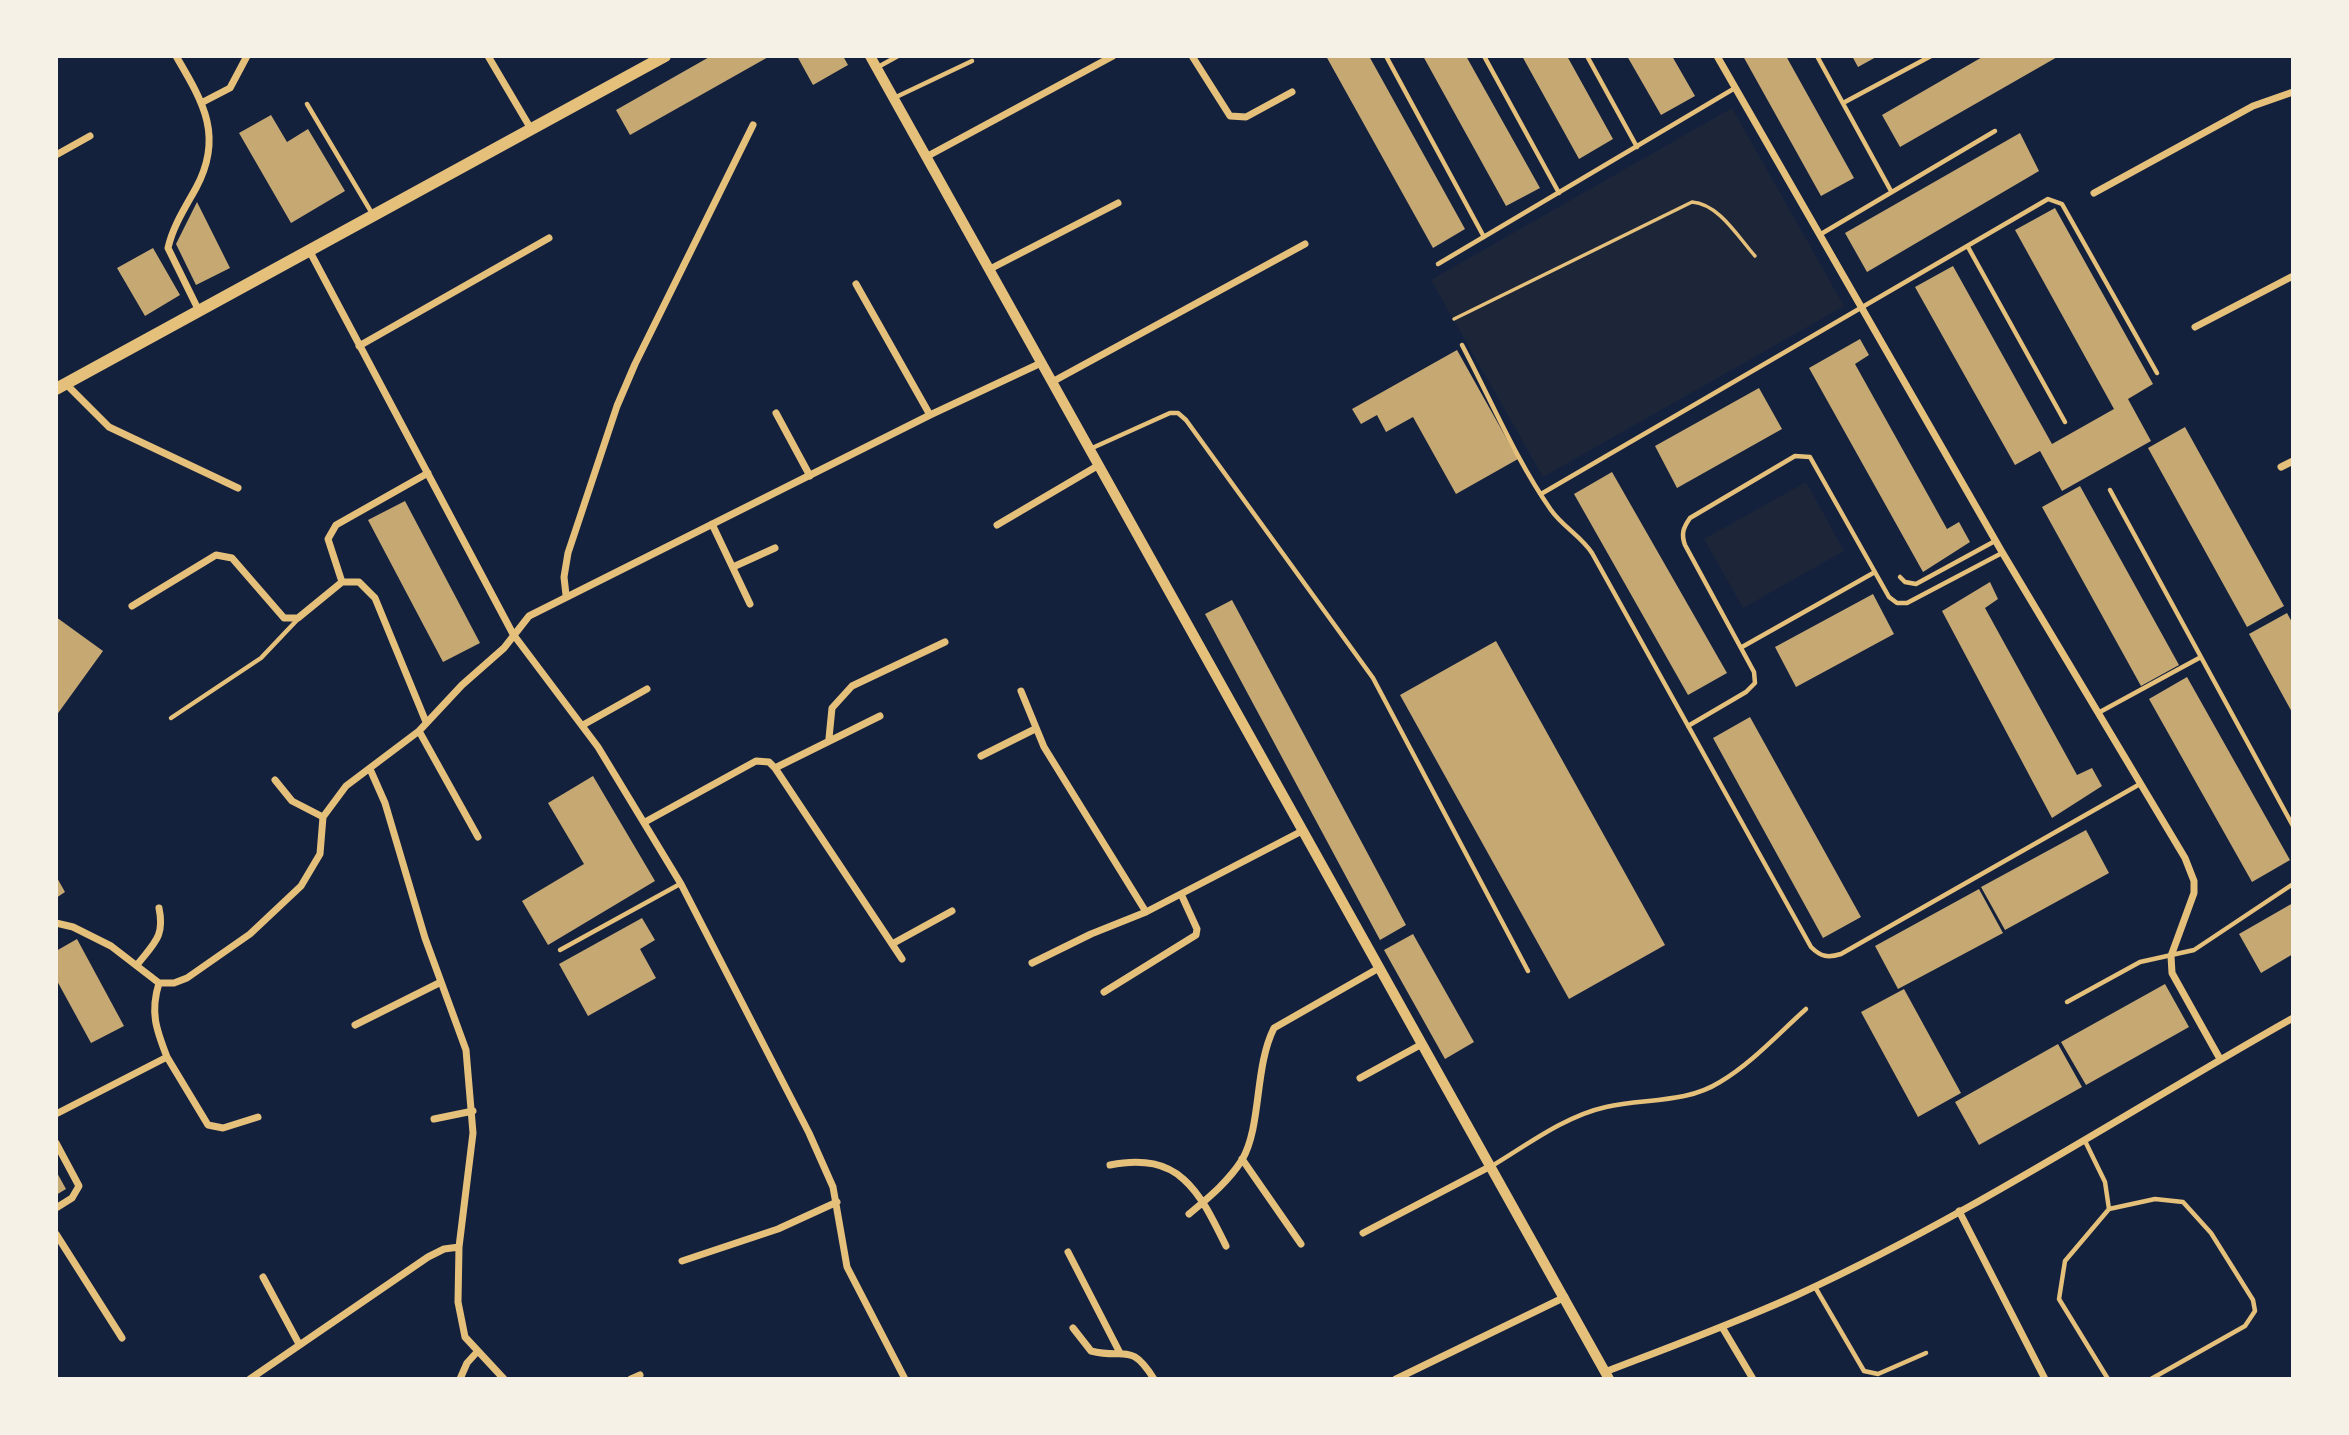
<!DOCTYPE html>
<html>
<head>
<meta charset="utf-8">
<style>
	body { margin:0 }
	#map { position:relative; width:2349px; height:1435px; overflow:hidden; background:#14213d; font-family:Poppins,sans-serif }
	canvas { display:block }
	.frame { position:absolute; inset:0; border:58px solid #f6f1e7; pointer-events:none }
</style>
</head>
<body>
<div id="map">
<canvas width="2349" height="1435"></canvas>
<div class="frame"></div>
</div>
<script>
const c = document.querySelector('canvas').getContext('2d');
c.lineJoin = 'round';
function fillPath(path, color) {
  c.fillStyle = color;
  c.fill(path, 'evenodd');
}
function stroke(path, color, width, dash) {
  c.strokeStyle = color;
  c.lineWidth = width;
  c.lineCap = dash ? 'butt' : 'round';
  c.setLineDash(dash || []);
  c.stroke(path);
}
const green = new Path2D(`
	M1732,108L1844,306L1543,477L1431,280Z
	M1806,482L1844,551L1743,608L1704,539Z`);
const building = new Path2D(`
	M711,56H770L630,135L616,110Z
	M797,56H843L848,65L813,85Z
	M1326,56H1369L1465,229L1433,248Z
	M1423,56H1466L1540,188L1506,206Z
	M1522,56H1567L1613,139L1579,159Z
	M1627,56H1672L1695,96L1661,115Z
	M1743,56H1786L1854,178L1821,196Z
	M1852,56H1878L1858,67Z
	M1984,56H2059L1900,147L1882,115Z
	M271,115L287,142L308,129L345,191L291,223L239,133Z
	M2020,133L2039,171L1867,272L1845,233Z
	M197,202L230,268L196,285L176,244Z
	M2055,208L2153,384L2128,399L2151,441L2062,491L2040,451L2015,465L1915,287L1953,266L2052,444L2114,409L2015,230Z
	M153,248L180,295L145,316L117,268Z
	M1860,339L1869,355L1855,364L1947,529L1959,522L1970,542L1923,572L1809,368Z
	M1457,350L1518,459L1456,494L1413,417L1386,432L1377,415L1361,424L1352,409Z
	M1759,388L1782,429L1677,488L1655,446Z
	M2185,427L2284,606L2247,627L2148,448Z
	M1612,472L1727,673L1688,695L1574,494Z
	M2080,486L2179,665L2141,686L2042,507Z
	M405,501L480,643L443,662L368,520Z
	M1990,582L1998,599L1985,608L2077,775L2092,768L2102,786L2052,818L1942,611Z
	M1873,594L1894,634L1796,687L1775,647Z
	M1232,600L1406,925L1380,940L1205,614Z
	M2287,613L2293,624V714L2249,634Z
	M56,617L103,651L56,716Z
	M1496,641L1665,945L1569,999L1400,695Z
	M2187,677L2290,860L2252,882L2149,699Z
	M1750,717L1861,917L1823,938L1713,738Z
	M593,776L655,881L548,945L522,901L584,864L548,803Z
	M2086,830L2109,873L2005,930L1981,887Z
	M56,876L65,892L56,898Z
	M1979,889L2003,933L1898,989L1875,946Z
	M2293,903V954L2261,973L2239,934Z
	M642,918L655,940L640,949L656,978L588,1016L559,964Z
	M1413,934L1474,1042L1445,1059L1384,950Z
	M77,939L124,1026L91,1043L56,979V951Z
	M2165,984L2189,1027L2086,1085L2061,1042Z
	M1904,989L1961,1093L1918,1117L1861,1012Z
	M2058,1044L2082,1087L1979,1145L1955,1102Z
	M56,1171L66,1189L56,1195Z`);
const path = new Path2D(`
	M1454,319L1692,202C1719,204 1738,237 1755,256`);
const service = new Path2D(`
	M1386,56L1484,237
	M1484,56L1559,193
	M1587,56L1637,147
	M1817,56L1891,191
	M878,67L898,56
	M894,98L972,61
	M1843,103L1931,56
	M307,104L373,215
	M1821,234L1995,131
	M1968,247L2065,422
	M1438,264L1735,88
	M1462,345C1491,400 1516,460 1551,510C1563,527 1581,536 1592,553L1811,947C1821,957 1828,958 1841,954L2140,784
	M1090,449L1170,413H1178L1186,420L1373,678L1528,971
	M2110,490L2293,826
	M1541,494L2048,199L2062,204L2157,373
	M1900,577L1905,582L1916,584L1995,541
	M1742,647L1875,572
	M2098,713L2201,657
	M171,718L261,658L298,619
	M1688,726L1746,692L1755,683L1754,672L1685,545C1681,534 1683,528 1690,518L1795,456L1810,457L1889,597L1897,603H1907L2002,553
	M560,950L680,884
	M2067,1002L2140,962L2194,950L2293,884
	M2085,1141L2105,1182L2109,1209L2065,1261L2059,1299L2108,1379
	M1492,1166C1527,1145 1565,1116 1606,1107C1644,1098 1685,1104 1720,1082C1752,1063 1778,1034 1806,1009
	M2109,1209L2155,1199L2183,1202L2211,1233L2253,1300L2255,1311L2245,1326L2151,1379
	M1815,1287L1864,1371L1878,1374L1926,1353`);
const minor = new Path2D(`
	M176,56C203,102 224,136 196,188C185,208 173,226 168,248L199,311
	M488,56L531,129
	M1192,56L1230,116L1246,117L1292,92
	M1717,56L2002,552L2185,858L2194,881V893L2171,956L2172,973L2220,1059
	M203,102L230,88L247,56
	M56,155L90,136
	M926,157L1113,56
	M2094,193L2253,106L2293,92
	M309,250L513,634L598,747L681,884L809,1133L833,1187L847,1267L905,1379
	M990,269L1118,203
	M856,284L930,415
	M2195,327L2293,276
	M359,346L549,238
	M1052,382L1305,244
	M66,384L109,427L238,488
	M776,413L810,476
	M2281,467L2293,461
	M712,524L750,604
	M997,525L1099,465
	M733,567L775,548
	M342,582L328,539L336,525L428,473
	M566,595L564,577L568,553L617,406L635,364L753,125
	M132,606L216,555L232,558L284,618H298L342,582H359L375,598L426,722
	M1021,691L1044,747L1146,912
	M583,725L647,689
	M419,731L478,837
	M829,738L832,708L852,686L945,642
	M981,756L1035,729
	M775,768L902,959
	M370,769L385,803L425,938L466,1050L473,1133L459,1247L458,1302L465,1337L504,1379
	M275,780L292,801L323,817
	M645,822L756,761L769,762L775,768L880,716
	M56,923L73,927L111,946L159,983H174L187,978L250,934L301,886L320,854L323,817L346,786L419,731L462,685L504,648L529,616L930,415L1041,363
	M892,944L952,911
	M1032,963L1091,934L1146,912L1302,831
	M137,965C154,943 165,937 159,908
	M1104,992L1196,935L1197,929L1181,894
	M355,1025L441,982
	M167,1057L208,1125L223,1128L258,1117
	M1360,1078L1422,1044
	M56,1114L167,1057C156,1029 150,1012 159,983
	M434,1119L473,1111
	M56,1143L79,1186L72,1198L56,1208
	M1242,1159L1301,1244
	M1110,1165C1180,1151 1199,1191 1226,1246
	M1959,1211L2045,1379
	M1189,1214C1208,1198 1228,1182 1242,1160C1262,1125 1254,1068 1274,1028L1379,968
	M1363,1233L1491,1166
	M56,1234L122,1338
	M1068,1252L1120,1353
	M682,1261L778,1229L837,1202
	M263,1277L299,1344
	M1722,1327L1753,1379
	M1073,1328L1091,1351C1126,1360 1130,1341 1154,1379
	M1605,1372C1670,1347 1735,1323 1797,1295C1969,1216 2128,1111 2293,1018
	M250,1379L428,1257L444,1249L459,1247
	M460,1379L467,1363L477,1352
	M631,1379L640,1375
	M1396,1379L1565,1297`);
const tertiary = new Path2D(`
	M870,56L1609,1379`);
const secondary = new Path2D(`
	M56,389L665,56`);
fillPath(green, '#1d2539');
fillPath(building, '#c6a872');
stroke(path, '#e5c07b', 3.5);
stroke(service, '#e5c07b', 4.5);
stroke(minor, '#e5c07b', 7);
stroke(tertiary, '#e5c07b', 10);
stroke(secondary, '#e5c07b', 12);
</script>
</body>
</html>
